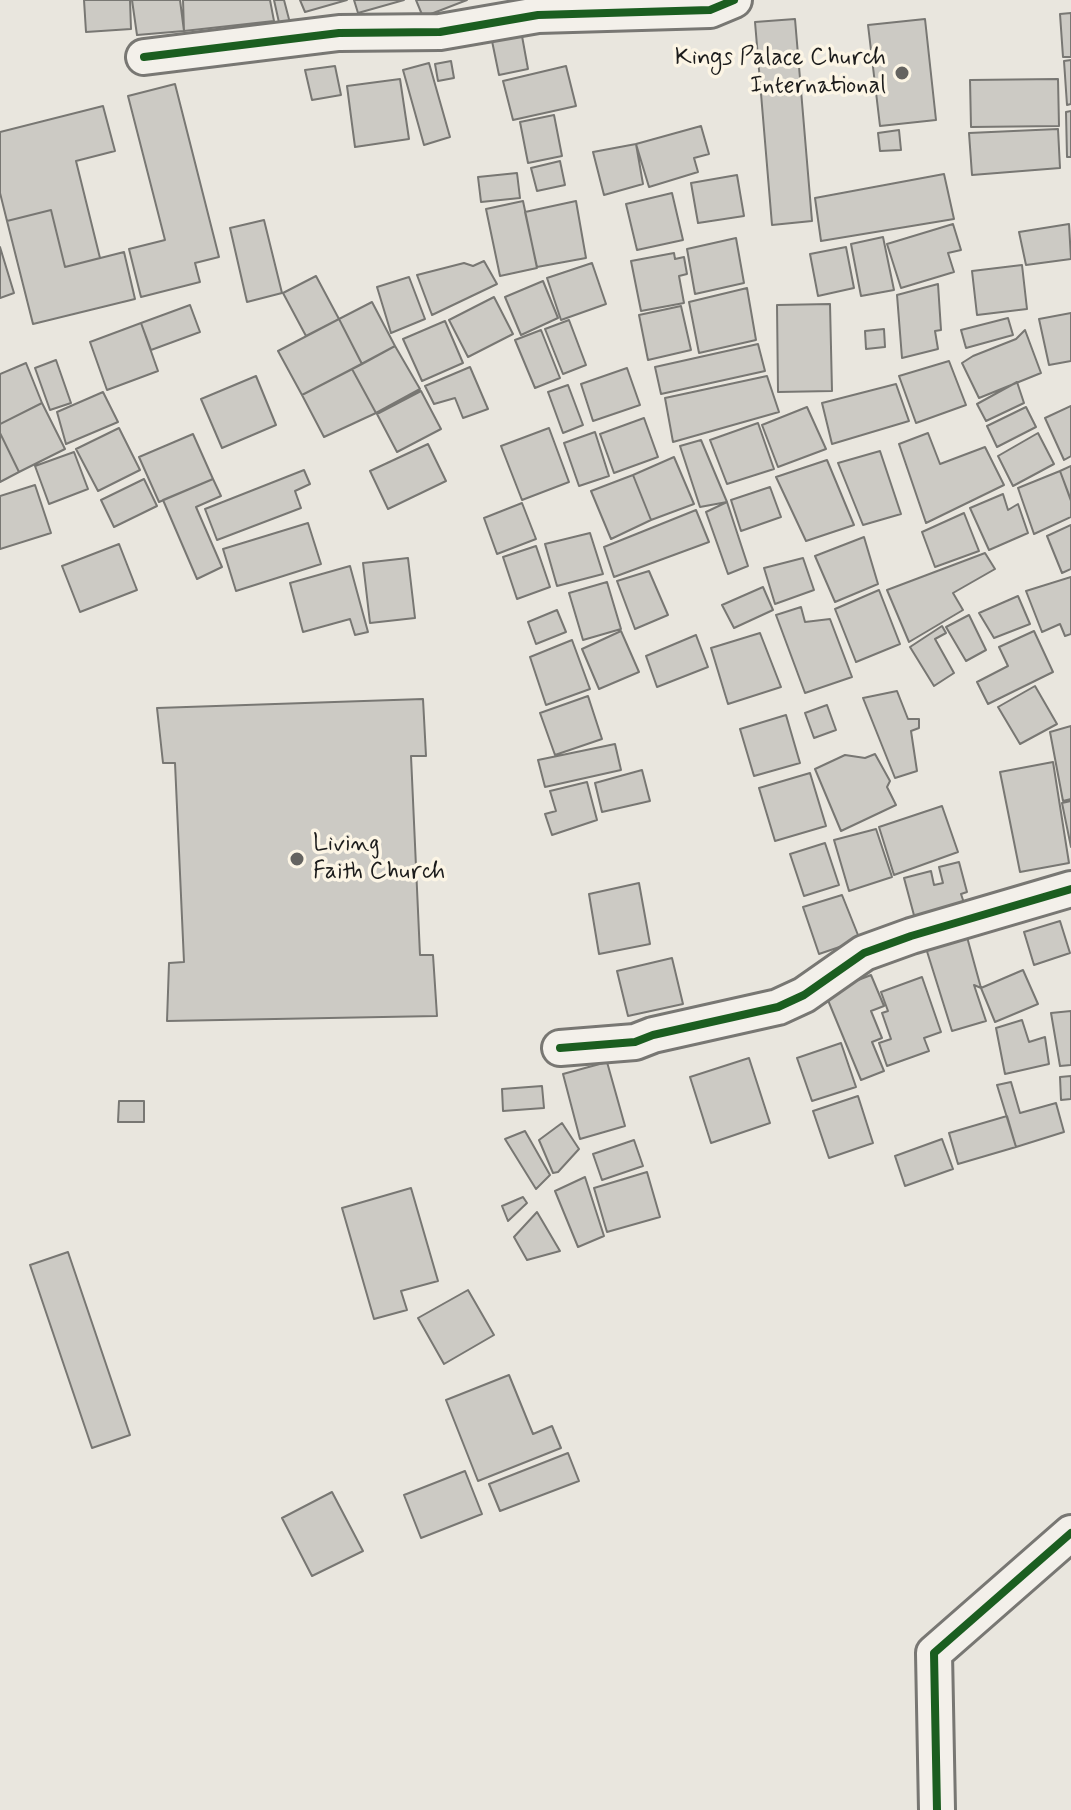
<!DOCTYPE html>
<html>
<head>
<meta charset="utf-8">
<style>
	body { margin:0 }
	canvas { display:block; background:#e9e6de }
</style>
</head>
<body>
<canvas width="1071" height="1810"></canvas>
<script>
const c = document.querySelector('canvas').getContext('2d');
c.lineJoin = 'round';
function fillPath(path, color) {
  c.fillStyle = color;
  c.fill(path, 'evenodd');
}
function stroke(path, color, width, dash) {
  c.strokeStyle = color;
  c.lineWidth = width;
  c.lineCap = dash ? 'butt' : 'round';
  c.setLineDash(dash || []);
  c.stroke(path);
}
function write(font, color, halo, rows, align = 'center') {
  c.font = font + ' Mynerve,sans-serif';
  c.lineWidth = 7;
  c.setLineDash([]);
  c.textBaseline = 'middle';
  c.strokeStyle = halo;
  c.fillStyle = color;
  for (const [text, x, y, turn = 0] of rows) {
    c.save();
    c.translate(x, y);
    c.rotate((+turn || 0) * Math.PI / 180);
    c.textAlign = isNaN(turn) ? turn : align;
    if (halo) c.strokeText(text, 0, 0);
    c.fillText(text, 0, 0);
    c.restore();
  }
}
const building = new Path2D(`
	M84,0H130L131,29L86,32Z
	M132,0H180L184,31L137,35Z
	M183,0H270L274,21L184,31Z
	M274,0H284L290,23L280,27Z
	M300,0H347L305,12Z
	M354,0H404L358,13Z
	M416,0H467L423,17Z
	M1071,13V57H1063L1060,14Z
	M795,19L812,221L772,225L755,22Z
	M925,19L936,120L880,126L868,25Z
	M522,36L528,69L499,75L492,41Z
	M1071,60V104L1067,105L1064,61Z
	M451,61L454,78L438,81L435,64Z
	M429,63L450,137L424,145L403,70Z
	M335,66L341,95L312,100L305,70Z
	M566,66L576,106L513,120L503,81Z
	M400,79L409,139L355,147L347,86Z
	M1058,79L1059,126L971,127L970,80Z
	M175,84L219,257L195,263L200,282L141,297L129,249L165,240L128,96Z
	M103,106L115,151L76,161L100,258L65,267L51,210L7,221L0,193V132Z
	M1071,111V157H1067L1066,112Z
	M554,115L562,156L528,163L520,122Z
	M701,126L709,154L694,158L698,172L649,187L636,144Z
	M1058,129L1060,168L972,175L969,133Z
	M899,130L901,150L880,151L878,133Z
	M636,144L643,184L604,195L593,152Z
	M560,161L565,185L537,191L531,168Z
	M517,173L520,198L481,202L478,177Z
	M944,174L954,219L821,241L815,198Z
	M737,175L744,216L698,223L691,183Z
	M672,193L683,240L637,250L626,204Z
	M523,201L537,268L500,276L486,209Z
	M576,201L586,258L537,267L525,212Z
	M51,210L65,267L124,252L135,299L33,324L7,221Z
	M264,220L282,293L247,302L230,228Z
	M953,224L961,250L948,253L954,272L901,288L887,244Z
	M1069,224L1071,259L1026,265L1019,232Z
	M883,237L894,290L861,296L851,244Z
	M736,238L744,283L695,294L687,249Z
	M0,247L14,293L0,298Z
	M846,247L854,288L818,296L810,254Z
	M674,253L675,259L684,257L687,274L679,276L684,303L641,311L631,261Z
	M484,261L497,284L432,315L417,275L464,263L473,266Z
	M592,263L606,304L561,320L547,278Z
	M1022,265L1027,309L977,315L972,271Z
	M316,276L339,319L306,336L283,293Z
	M409,277L425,319L391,333L377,287Z
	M543,281L558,318L521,335L505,297Z
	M938,284L941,330L935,331L938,349L902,358L897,295Z
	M747,288L756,340L699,353L689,302Z
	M494,297L513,334L468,357L449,320Z
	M372,302L395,346L362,364L339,319Z
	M830,304L832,391L778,392L777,305Z
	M190,305L200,332L151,350L141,323Z
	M681,306L691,350L648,360L639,315Z
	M1071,313V361L1049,365L1039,319Z
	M1008,318L1013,335L966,348L961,330Z
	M339,319L362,364L302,395L278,351Z
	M569,320L586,365L563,374L545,329Z
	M445,321L463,363L422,381L403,339Z
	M141,323L158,371L107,390L90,342Z
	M884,329L885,347L866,349L865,331Z
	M541,330L560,378L535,388L515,340Z
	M1025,330L1041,373L979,398L962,363L973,356L1016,339Z
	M758,344L765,371L661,394L655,367Z
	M395,346L420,389L376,413L352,369Z
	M56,360L71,403L50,410L35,368Z
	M949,361L966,405L916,423L899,376Z
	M26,363L42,403L0,424V374Z
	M470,367L488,409L463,418L455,398L434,404L425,386Z
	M627,368L640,405L593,421L581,384Z
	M352,369L376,413L324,437L302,395Z
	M256,376L276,425L222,448L201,399Z
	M767,376L779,412L673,442L665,398Z
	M1017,382L1024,403L986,421L977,404Z
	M896,384L909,421L832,444L822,403Z
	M568,385L583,425L563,433L548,392Z
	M421,391L441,429L397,452L377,414Z
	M103,392L118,422L66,444L57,412Z
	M42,403L65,449L19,472L0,433V424Z
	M1071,406V456L1064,460L1045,418Z
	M807,407L826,449L778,467L762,425Z
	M1026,407L1036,427L997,447L987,426Z
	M644,418L658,457L614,473L600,434Z
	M758,423L774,469L727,484L710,440Z
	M119,428L140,470L98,491L76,449Z
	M549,428L569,482L522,500L501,446Z
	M595,432L609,476L579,486L564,443Z
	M0,433L19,472L0,482Z
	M928,433L940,464L985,447L1004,485L926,523L899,444Z
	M1038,433L1054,464L1013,486L998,456Z
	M193,434L213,479L159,502L139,457Z
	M701,440L727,502L700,507L680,446Z
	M428,444L446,481L388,509L370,471Z
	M880,451L901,514L863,525L838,463Z
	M74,452L88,489L49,504L35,466Z
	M674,457L694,504L651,520L633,475Z
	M827,460L854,525L806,541L776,477Z
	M1071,466V500L1060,471Z
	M304,470L310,484L295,491L301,508L217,540L205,509Z
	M1060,471L1071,501V517L1034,534L1018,488Z
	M633,475L651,520L611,539L591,491Z
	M144,479L157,506L114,527L101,500Z
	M213,479L221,496L196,507L222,567L197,579L163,500Z
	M35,485L51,533L0,549V496Z
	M770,487L781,517L741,531L731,500Z
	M1003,494L1008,510L1018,504L1028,533L989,550L970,508Z
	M727,502L748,566L728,574L706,512Z
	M522,503L536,539L497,554L484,518Z
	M696,510L709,542L614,577L604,547Z
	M964,513L979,551L935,567L922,532Z
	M308,523L321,564L236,591L223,549Z
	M1071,525V569L1062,573L1047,536Z
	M590,533L603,574L557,586L545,544Z
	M864,537L878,584L835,602L815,556Z
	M119,544L137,590L80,612L62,566Z
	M536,546L550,587L517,599L503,557Z
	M985,553L995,569L953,593L963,610L909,642L887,590Z
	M408,558L415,618L370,623L363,563Z
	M803,558L814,590L775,604L764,568Z
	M350,566L368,632L355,635L350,619L303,632L290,583Z
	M649,571L668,615L635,629L617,581Z
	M1071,577V634L1065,636L1060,624L1042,632L1026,591Z
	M607,582L621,629L583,640L569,593Z
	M763,587L773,610L734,628L722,605Z
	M879,590L900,644L856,662L835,609Z
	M1018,596L1030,624L994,638L979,613Z
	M801,607L805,622L830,619L852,677L805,693L776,615Z
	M557,610L566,632L536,644L528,622Z
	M969,615L986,650L966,661L946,627Z
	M942,626L946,633L935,639L954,673L934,686L910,647Z
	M621,631L639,672L599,689L582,649Z
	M1034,631L1053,672L988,704L977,682L1008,666L999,647Z
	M760,633L781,687L728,704L711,648Z
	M696,635L708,667L657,687L646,656Z
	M572,640L590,689L546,705L530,657Z
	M1035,686L1057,724L1020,744L998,707Z
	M897,691L908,719H919V728L911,731L917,771L895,778L863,698Z
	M588,696L602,739L555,755L540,713Z
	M423,699L426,756H411L420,955H433L437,1016L167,1021L169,963L184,962L175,763H163L157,708Z
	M827,705L836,730L814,738L805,713Z
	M786,715L800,763L754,776L740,729Z
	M1071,726V799L1063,801L1050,732Z
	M615,744L621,770L545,787L538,760Z
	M875,754L890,781L887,787L896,805L841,831L815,769L845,755L865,758Z
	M1053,762L1069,863L1020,872L1000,772Z
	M642,770L650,801L602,812L595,783Z
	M810,773L826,826L775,841L759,788Z
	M587,782L597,820L552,835L545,814L556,811L550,791Z
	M1071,801V847L1062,803Z
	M942,806L958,852L894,875L879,827Z
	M876,829L892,877L849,891L834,840Z
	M825,843L839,885L804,896L790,854Z
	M959,862L967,892L961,894L965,906L915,919L904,878L931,871L934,885L943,883L939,867Z
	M639,883L650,944L599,954L589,894Z
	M842,895L860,940L819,954L803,907Z
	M1060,921L1070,953L1034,965L1024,932Z
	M967,937L981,988L974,985L986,1021L952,1031L925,945Z
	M672,958L683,1004L628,1016L617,971Z
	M1023,970L1038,1004L995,1022L981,988Z
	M871,975L884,1006L871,1011L882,1038L872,1042L884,1071L861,1080L825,993Z
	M922,977L941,1032L924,1038L929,1051L887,1066L879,1043L891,1039L882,1013L888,1011L881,992Z
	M1071,1011V1065L1060,1066L1051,1013Z
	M1022,1020L1029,1042L1045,1037L1049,1064L1005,1074L996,1028Z
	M841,1043L856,1087L812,1101L797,1058Z
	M749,1058L770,1123L711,1143L690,1077Z
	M607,1062L625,1126L580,1139L563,1074Z
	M1071,1076V1099L1061,1100L1060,1077Z
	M1011,1082L1020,1113L1056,1103L1064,1132L1016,1147L997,1085Z
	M542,1086L544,1108L503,1111L502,1089Z
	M858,1096L873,1143L829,1158L813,1111Z
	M119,1101H144V1122H118Z
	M1007,1116L1016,1147L958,1164L949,1133Z
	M562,1123L579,1149L558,1172L553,1173L539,1140Z
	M525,1131L550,1175L536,1189L505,1139Z
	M942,1139L953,1169L905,1186L895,1156Z
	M634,1140L643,1166L602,1180L593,1154Z
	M647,1172L660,1217L607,1232L594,1188Z
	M585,1177L604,1236L578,1247L555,1191Z
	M411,1188L438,1281L401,1291L407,1310L374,1319L342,1208Z
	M523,1197L527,1203L508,1221L502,1206Z
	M537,1212L560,1251L527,1260L514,1237Z
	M68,1252L130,1435L92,1448L30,1265Z
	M468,1290L494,1335L444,1364L418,1318Z
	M509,1375L533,1434L552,1426L561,1448L478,1481L446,1400Z
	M568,1453L579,1481L500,1511L489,1484Z
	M465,1471L482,1514L421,1538L404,1495Z
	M332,1492L363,1551L312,1576L282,1518Z`);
const street = new Path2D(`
	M144,57L339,33L440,32L538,15L710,10L734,0
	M560,1048L635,1042L653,1035L778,1007L804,995L864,953L911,936L1071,889
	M937,1810L934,1653L1071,1533`);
const cycleway = new Path2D(`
	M144,57L339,33L440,32L538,15L710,10L734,0
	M560,1048L635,1042L653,1035L778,1007L804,995L864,953L911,936L1071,889
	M937,1810L934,1653L1071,1533`);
const markers = [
	[902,73,8,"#646360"],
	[297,859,8,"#646360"]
];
const poiNames = [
	["Kings Palace Church",886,59],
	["International",886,87],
	["Living",313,845,"left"],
	["Faith Church",313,873,"left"]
];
fillPath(building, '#cccac4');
stroke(building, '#787773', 2);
stroke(street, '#787773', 40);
stroke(street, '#f3f0ea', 34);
stroke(cycleway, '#1b5e20', 8);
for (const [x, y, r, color] of markers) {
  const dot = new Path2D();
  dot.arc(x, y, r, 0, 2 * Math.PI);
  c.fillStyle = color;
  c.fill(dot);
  stroke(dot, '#fcf5e5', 3);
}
write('24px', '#1c1c1c', '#fcf5e5', poiNames, 'right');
</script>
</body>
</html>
